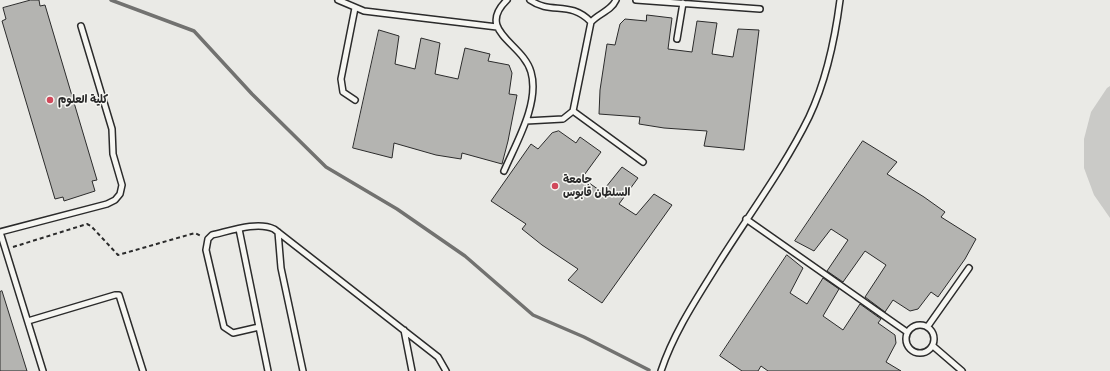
<!DOCTYPE html>
<html>
<head>
<meta charset="utf-8">
<style>
	body { margin:0 }
	canvas { display:block; background:#eaeae6 }
</style>
</head>
<body>
<canvas width="1110" height="371"></canvas>
<script>
const c = document.querySelector('canvas').getContext('2d');
c.lineJoin = 'round';
function fillPath(path, color) {
  c.fillStyle = color;
  c.fill(path, 'evenodd');
}
function stroke(path, color, width, dash) {
  c.strokeStyle = color;
  c.lineWidth = width;
  c.lineCap = dash ? 'butt' : 'round';
  c.setLineDash(dash || []);
  c.stroke(path);
}
function write(font, color, halo, rows, align = 'center') {
  c.font = font + ' "Patrick Hand","Playpen Sans Arabic",sans-serif';
  c.lineWidth = 3;
  c.setLineDash([]);
  c.textBaseline = 'middle';
  c.strokeStyle = halo;
  c.fillStyle = color;
  for (const [text, x, y, turn = 0] of rows) {
    c.save();
    c.translate(x, y);
    c.rotate((+turn || 0) * Math.PI / 180);
    c.textAlign = isNaN(turn) ? turn : align;
    if (halo) c.strokeText(text, 0, 0);
    c.fillText(text, 0, 0);
    c.restore();
  }
}
const green = new Path2D(`
	M1110,86V218L1094,195L1084,168V139L1091,112L1107,88Z`);
const stream = new Path2D(`
	M111,0L194,31L252,94L326,167L397,209L465,256L533,315L584,337L649,370`);
const building = new Path2D(`
	M31,0H39L40,6L45,5L97,180L92,181L95,191L64,201L63,197L55,199L2,21L6,19L3,8Z
	M647,15L672,18L668,49L692,52L697,21L717,23L712,54L733,57L738,29L759,30L744,150L704,146L707,131L664,128L639,124L640,117L599,114L600,90L607,44L615,45L620,24L625,19L646,21Z
	M379,30L399,36L395,64L415,69L421,38L440,43L435,74L458,79L465,48L490,54L488,61L509,65L512,73L509,94L517,95L508,141L502,164L462,153L461,159L436,155L394,143L392,158L353,148Z
	M559,131L576,143L580,137L601,152L582,178L602,192L622,167L638,178L619,204L636,215L654,194L672,205L602,303L568,280L578,269L542,245L522,229L526,224L491,201L531,144L538,149L552,133Z
	M863,141L897,162L887,174L924,197L945,212L941,217L976,239L965,259L938,297L931,292L918,309L910,311L893,300L885,312L865,297L886,265L865,251L843,282L827,271L848,240L831,229L814,251L795,241Z
	M787,255L803,268L790,293L807,304L823,278L839,289L823,316L843,330L860,304L881,319L878,323L895,335L896,343L886,362L901,371H768L761,366L758,371H742L720,356Z
	M2,291L27,371H0V292Z`);
const path = new Path2D(`
	M13,247L87,224L91,226L118,255L195,233L201,236`);
const service = new Path2D(`
	M338,0L364,11L497,27
	M530,0C551,15 570,0 591,22
	M636,0L760,9
	M677,39L683,3
	M355,100L343,92L341,79L355,8
	M573,111L643,162
	M526,121L563,119L573,111L591,22C599,13 611,11 616,0
	M504,171C516,143 540,103 531,72C523,43 475,31 507,0
	M746,219L907,332
	M239,229L268,371
	M0,232L107,204L115,200L120,194L122,185L113,154L112,129L81,26
	M0,232L43,371
	M278,232L281,268L303,371
	M28,321L115,295H119L143,371
	M906 339a14 14 0 1 1 28 0a14 14 0 1 1-28 0Z
	M928,326L969,268
	M259,327L233,333L224,327L206,250L208,239L212,235C230,231 257,221 274,229L438,357L446,371
	M404,330L412,371
	M933,346L962,371
	M661,371C674,332 697,298 718,264C748,216 784,168 809,117C826,81 835,39 840,0`);
const markers = [
	[50,100,4,"#d1495b"],
	[555,186,4,"#d1495b"]
];
const poiNames = [
	["كلية العلوم",58,100],
	["جامعة",563,180],
	["السلطان قابوس",563,193]
];
fillPath(green, '#cacac7');
stroke(stream, '#727270', 3.5);
fillPath(building, '#b4b4b1');
stroke(building, '#2b2b2b', 1);
stroke(service, '#2b2b2b', 8);
stroke(path, '#2b2b2b', 2, [4, 3]);
stroke(service, '#f6f6f2', 5);
for (const [x, y, r, color] of markers) {
  const dot = new Path2D();
  dot.arc(x, y, r, 0, 2 * Math.PI);
  c.fillStyle = color;
  c.fill(dot);
  stroke(dot, '#f6f6f2', 1.5);
}
write('bold 11px', '#2b2b2b', '#f6f6f2', poiNames, 'left');
</script>
</body>
</html>
